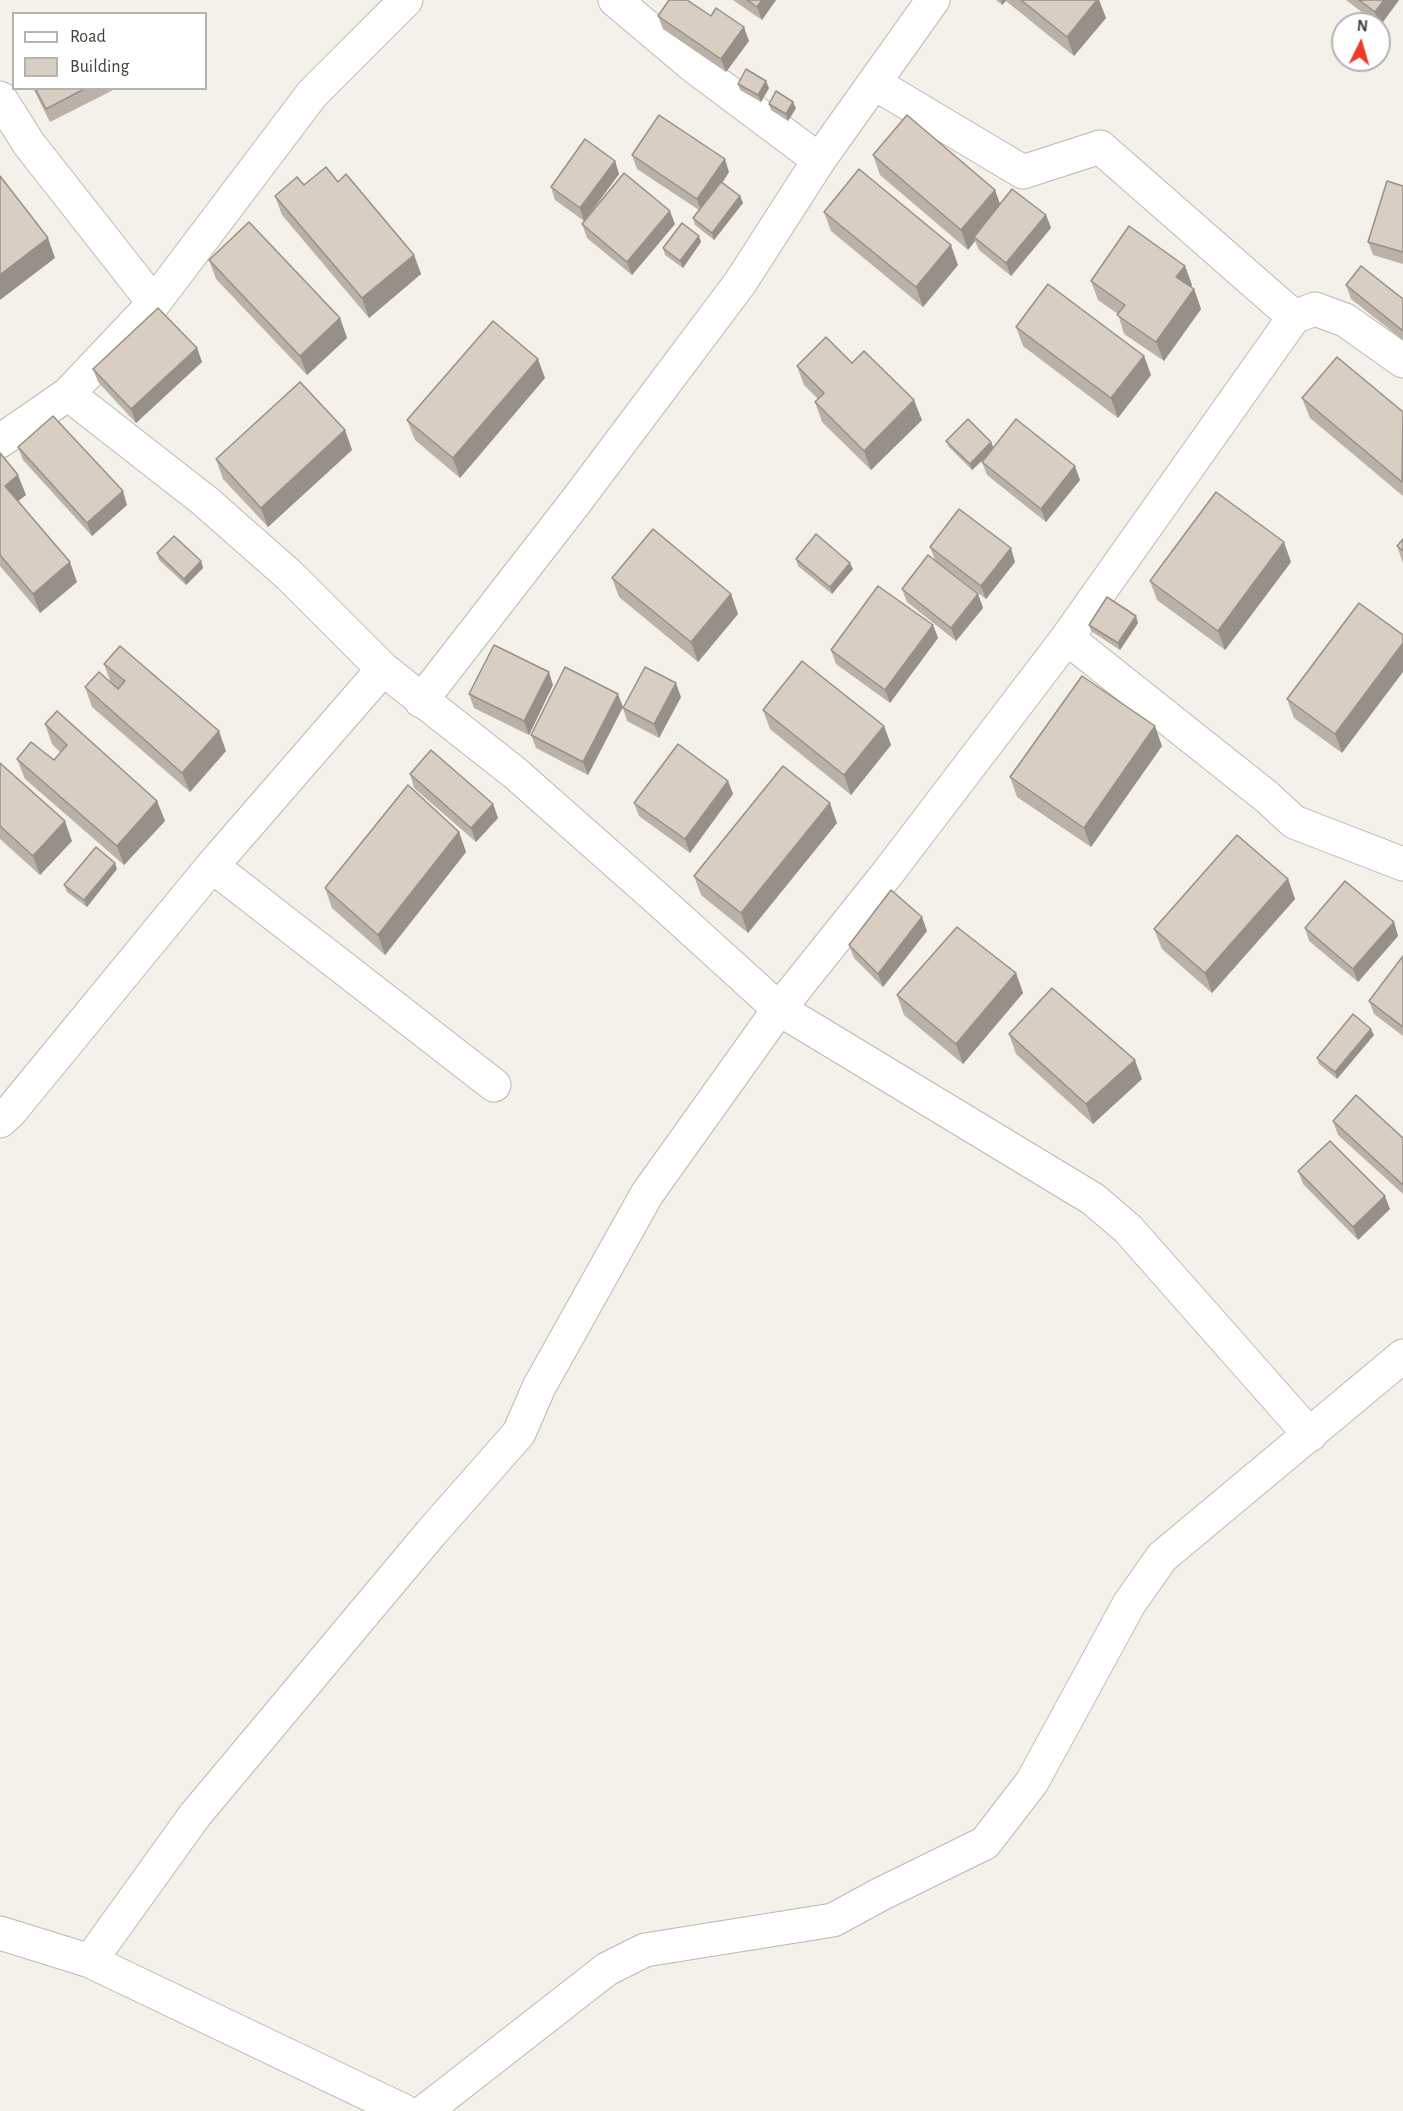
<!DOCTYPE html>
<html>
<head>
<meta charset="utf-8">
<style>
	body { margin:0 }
	#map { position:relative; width:1403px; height:2111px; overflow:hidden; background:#f4f0ea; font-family:"Alegreya Sans",sans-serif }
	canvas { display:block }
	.legend { position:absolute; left:12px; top:12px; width:195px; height:78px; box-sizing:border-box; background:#fff; border:2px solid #b5b3af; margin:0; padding:8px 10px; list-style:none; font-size:18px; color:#474138 }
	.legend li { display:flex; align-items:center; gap:12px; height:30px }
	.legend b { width:30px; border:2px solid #b5b3af }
	.north { position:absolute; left:1331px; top:12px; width:60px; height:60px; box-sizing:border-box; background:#fff; border:2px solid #b5b3af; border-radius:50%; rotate:5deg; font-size:16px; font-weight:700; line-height:24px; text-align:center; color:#474138 }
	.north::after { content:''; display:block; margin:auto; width:21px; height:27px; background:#ee3a26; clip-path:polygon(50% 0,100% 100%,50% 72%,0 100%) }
</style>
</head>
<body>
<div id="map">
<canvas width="1403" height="2111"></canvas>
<ul class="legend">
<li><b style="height:8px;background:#fff"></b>Road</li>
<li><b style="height:16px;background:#d8cec2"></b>Building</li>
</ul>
<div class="north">N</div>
</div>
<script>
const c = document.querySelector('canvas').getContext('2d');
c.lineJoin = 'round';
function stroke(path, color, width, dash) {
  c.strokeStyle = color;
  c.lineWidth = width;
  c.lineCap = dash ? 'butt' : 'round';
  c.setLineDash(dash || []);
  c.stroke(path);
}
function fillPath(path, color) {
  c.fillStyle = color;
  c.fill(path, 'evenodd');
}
const minor = new Path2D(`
	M615,0L692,65L819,160
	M874,83L1023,172L1100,147L1294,317
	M0,98L29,144L154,303
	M68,394L205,501L289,575L383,669L515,773L661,902L779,1009L1093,1199L1128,1229L1310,1435
	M0,441L68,394L154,303L312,94L406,0
	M1067,638L1267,797L1294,822L1403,864
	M421,701L577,500L740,283L819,160L933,0
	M212,866L494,1085
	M0,1121L10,1112L212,866L383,669
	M0,1933L90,1961L404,2111
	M90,1961L195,1815L431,1533L519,1433L539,1387L647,1194L779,1009L887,874L1067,638L1294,317L1315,309L1345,320L1403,361
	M425,2111L607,1969L645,1950L833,1920L881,1894L985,1843L1032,1782L1129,1604L1162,1557L1403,1356`);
const wall = new Path2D(`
	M733,0H776L762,20Z
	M996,0H1099L1106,18L1074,56L1006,1L1002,5Z
	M1346,0H1399L1380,26Z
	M658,16L749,41L726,72L663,29Z
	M738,84L769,88L761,102L740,90Z
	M33,88H117L50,122Z
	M769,104L796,108L788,121L771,110Z
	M632,155L729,172L723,182L740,196L743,203L714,240L695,225L693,218L699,210L637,169Z
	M873,155L995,190L1000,204L1046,215L1051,228L1011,276L979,250L975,241L968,250L880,175Z
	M615,161L619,174L588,217L675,224L632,275L587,238L582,224L584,221L555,200L551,187Z
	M338,182L414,255L421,274L369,318L282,215L275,196L304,185Z
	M1403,186V264L1373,255L1368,242Z
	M824,212L958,265L923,307L831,231Z
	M701,242L683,268L665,255L663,248Z
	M209,260L340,318L347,338L307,375L216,279Z
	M1185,266L1192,285L1191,287L1194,289L1201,309L1164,361L1124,334L1118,314L1098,300L1091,281Z
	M1346,285L1403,299V340L1351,299Z
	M1016,327L1144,356L1151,375L1118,418L1023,346Z
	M197,348L202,362L136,423L98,382L93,369Z
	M852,363L922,420L871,470L822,422L815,402L818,399L804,385L797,366Z
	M545,378L460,478L415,440L407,420Z
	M1302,398L1403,412V496L1310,418Z
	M345,430L352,450L268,527L223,479L216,459Z
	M946,441L991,442L993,447L1080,480L1046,522L987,475L982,462L986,457L972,470L949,447Z
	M18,447L127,505L92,536L23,460Z
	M0,453L26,495L18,501L77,582L40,613L0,566Z
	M1403,539V563L1397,546Z
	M930,547L1015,562L986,599L935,560Z
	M157,553L201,561L203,568L186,585L159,560Z
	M796,559L853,569L832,594L798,566Z
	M1291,562L1225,650L1157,600L1150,581Z
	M612,578L731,594L738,614L698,662L619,597Z
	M902,589L978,594L983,608L956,641L907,602Z
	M1359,603L1342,753L1294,718L1287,699Z
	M1138,623L1120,650L1091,631L1089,625Z
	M933,625L938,638L890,703L836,664L831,650Z
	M104,664L226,751L190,792L92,707L85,687L111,683Z
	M553,685L529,735L474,708L469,694Z
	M681,697L659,738L627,721L623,708Z
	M623,707L588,775L536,748L531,735Z
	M763,710L884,726L891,745L851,795L770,729Z
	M45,724L157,801L165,821L124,865L25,779L17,759L54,760L61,753L52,744Z
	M1162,746L1091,847L1017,797L1010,777Z
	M0,763L72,841L40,875L0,839Z
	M410,774L493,804L498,818L476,842L414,788Z
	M728,781L733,794L690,853L639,816L634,803Z
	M837,823L748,933L701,895L694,876Z
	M459,832L466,852L385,955L332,908L325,888Z
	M117,869L87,907L67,892L64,885Z
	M1288,879L1295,899L1212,993L1162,949L1154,929Z
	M1394,922L1398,936L1358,982L1309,941L1305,928Z
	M927,931L883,987L854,958L849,945Z
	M1403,956V1036L1374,1014L1369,1001Z
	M1016,973L1023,993L963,1064L904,1015L897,995Z
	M1009,1034L1142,1079L1093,1124L1016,1054Z
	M1374,1035L1337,1079L1319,1064L1317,1058Z
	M1333,1121L1403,1138V1194L1338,1135Z
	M1298,1171L1390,1209L1358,1240L1303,1184Z`);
const shadedWall = new Path2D(`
	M762,0H776L762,20L757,7Z
	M1001,0H1005L1006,1L1002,5Z
	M1097,0H1099L1106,18L1074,56L1067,37Z
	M1384,0H1399L1380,26L1375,12Z
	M744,27L749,41L726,72L721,59Z
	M766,81L769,88L761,102L758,95Z
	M793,102L796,108L788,121L786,114Z
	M725,159L729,172L702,213L697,199Z
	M615,161L619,174L584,221L580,208Z
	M995,190L1002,210L974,237L975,241L968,250L961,230Z
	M740,196L743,203L714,240L712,233Z
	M670,211L675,224L632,275L627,262Z
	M1046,215L1051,228L1011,276L1006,263Z
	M699,236L701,242L683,268L680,261Z
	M48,238L55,258L0,300V275Z
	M951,245L958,265L923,307L916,287Z
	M414,255L421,274L369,318L362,298Z
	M1185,266L1192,285L1184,296L1176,277Z
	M1194,289L1201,309L1164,361L1156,342Z
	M340,318L347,338L307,375L300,356Z
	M197,348L202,362L136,423L131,409Z
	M1144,356L1151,375L1118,418L1111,398Z
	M538,359L545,378L460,478L453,458Z
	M914,400L922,420L871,470L864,451Z
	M345,430L352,450L268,527L261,508Z
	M991,442L994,449L972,470L970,464Z
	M1075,466L1080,480L1046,522L1041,509Z
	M18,475L26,495L12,506L5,486Z
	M123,491L127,505L92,536L87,523Z
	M1284,542L1291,562L1225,650L1218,631Z
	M1011,548L1015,562L986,599L981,586Z
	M201,561L203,568L186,585L184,579Z
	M70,562L77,582L40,613L33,594Z
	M850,563L853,569L832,594L830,587Z
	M731,594L738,614L698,662L691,642Z
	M978,594L983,608L956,641L951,628Z
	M1136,616L1138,623L1120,650L1118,643Z
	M933,625L938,638L890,703L885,690Z
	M1403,643V672L1342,753L1335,734Z
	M549,672L553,685L529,735L524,721Z
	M676,683L681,697L659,738L654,724Z
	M618,694L623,707L588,775L583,762Z
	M884,726L891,745L851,795L844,775Z
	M1155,726L1162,746L1091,847L1084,828Z
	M219,731L226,751L190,792L182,773Z
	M728,781L733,794L690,853L685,839Z
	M157,801L165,821L124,865L117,846Z
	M830,803L837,823L748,933L741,913Z
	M493,804L498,818L476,842L471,828Z
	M65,821L72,841L40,875L33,856Z
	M459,832L466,852L385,955L378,935Z
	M115,863L117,869L87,907L84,900Z
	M1288,879L1295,899L1212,993L1205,973Z
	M922,917L927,931L883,987L878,974Z
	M1394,922L1398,936L1358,982L1353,969Z
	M1016,973L1023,993L963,1064L956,1044Z
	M1371,1029L1374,1035L1337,1079L1335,1072Z
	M1135,1060L1142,1079L1093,1124L1086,1104Z
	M1385,1196L1390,1209L1358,1240L1353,1227Z`);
const building = new Path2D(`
	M669,0H687L711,16L716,8L744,27L721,59L658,16Z
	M747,0H762L757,7Z
	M1021,0H1097L1067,37Z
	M1359,0H1384L1375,12Z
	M746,69L766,81L758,95L738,84Z
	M35,88H86L46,109Z
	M776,91L793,102L786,114L769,104Z
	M659,115L725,159L697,199L632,155Z
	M907,115L995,190L961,230L873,155Z
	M585,139L615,161L580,208L551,187Z
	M326,167L338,182L346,174L414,255L362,298L275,196L297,177L304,185Z
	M859,169L951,245L916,287L824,212Z
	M624,173L670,211L627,262L582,224Z
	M0,176L48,238L0,275Z
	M1387,181L1403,186V252L1368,242Z
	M721,182L740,196L712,233L693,218Z
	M1012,189L1046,215L1006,263L974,237Z
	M249,222L340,318L300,356L209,260Z
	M682,223L699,236L680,261L663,248Z
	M1129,226L1185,266L1176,277L1194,289L1156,342L1117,315L1125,305L1091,281Z
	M1361,266L1403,299V331L1346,285Z
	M1048,284L1144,356L1111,398L1016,327Z
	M158,308L197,348L131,409L93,369Z
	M493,321L538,359L453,458L407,420Z
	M826,337L852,363L864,351L914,400L864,451L815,402L824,393L797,366Z
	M1337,357L1403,412L1402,482L1302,398Z
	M300,382L345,430L261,508L216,459Z
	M53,416L123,491L87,523L18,447Z
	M968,419L991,442L970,464L946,441Z
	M1016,419L1075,466L1041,509L982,462Z
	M0,453L18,475L5,486L70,562L33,594L0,555Z
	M1216,492L1284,542L1218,631L1150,581Z
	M959,509L1011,548L981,586L930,547Z
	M653,529L731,594L691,642L612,578Z
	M816,534L850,563L830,587L796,559Z
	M174,536L201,561L184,579L157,553Z
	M1403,539V551L1397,546Z
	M928,555L978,594L951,628L902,589Z
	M878,586L933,625L885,690L831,650Z
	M1107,597L1136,616L1118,643L1089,625Z
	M1359,603L1403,635V643L1335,734L1287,699Z
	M494,645L549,672L524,721L469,694Z
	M120,646L219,731L182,773L85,687L99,672L118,689L125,681L104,664Z
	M802,661L884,726L844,775L763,710Z
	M565,667L618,694L583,762L531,735Z
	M645,667L676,683L654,724L623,708Z
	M1082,676L1155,726L1084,828L1010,777Z
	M57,711L157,801L117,846L17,759L31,742L54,760L67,745L45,724Z
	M678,744L728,781L685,839L634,803Z
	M431,750L493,804L471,828L410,774Z
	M0,763L65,821L33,856L0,826Z
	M783,766L830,803L741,913L694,876Z
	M408,785L459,832L378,935L325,888Z
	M1237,835L1288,879L1205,973L1154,929Z
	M96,847L115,863L84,900L64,885Z
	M1345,881L1394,922L1353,969L1305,928Z
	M891,890L922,917L878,974L849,945Z
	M957,927L1016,973L956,1044L897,995Z
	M1403,956V1027L1369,1001Z
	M1052,988L1135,1060L1086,1104L1009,1034Z
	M1353,1014L1371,1029L1335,1072L1317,1058Z
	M1356,1095L1403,1138V1185L1333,1121Z
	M1330,1141L1385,1196L1353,1227L1298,1171Z`);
stroke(minor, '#bfb7ac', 35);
stroke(minor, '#fff', 33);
fillPath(wall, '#bab1a7');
fillPath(shadedWall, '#979088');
fillPath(building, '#d8cec2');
stroke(building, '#979088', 1.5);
</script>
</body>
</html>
